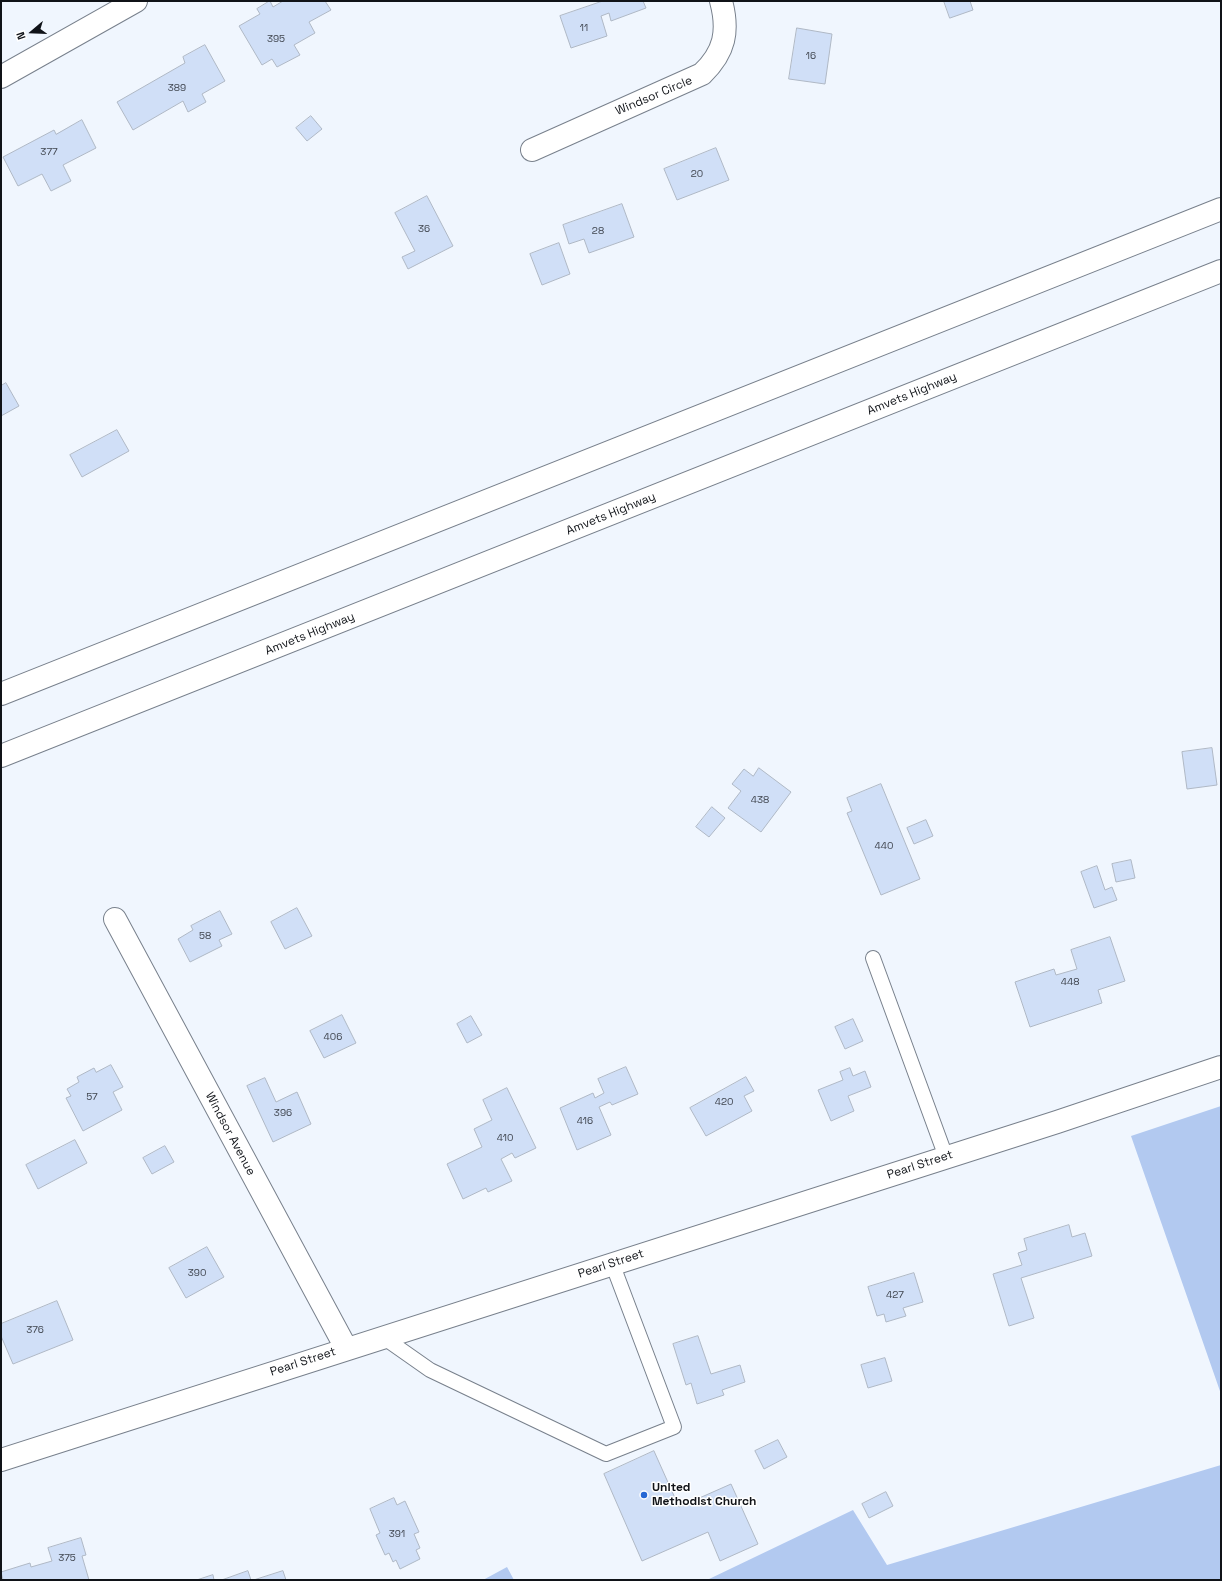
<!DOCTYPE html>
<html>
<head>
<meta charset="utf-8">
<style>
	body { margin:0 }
	#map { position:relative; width:1222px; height:1581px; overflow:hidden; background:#f0f6fe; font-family:"Space Grotesk",sans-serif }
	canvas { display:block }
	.frame { position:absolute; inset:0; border:2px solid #101318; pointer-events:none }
	.north { position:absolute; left:12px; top:12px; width:40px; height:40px; -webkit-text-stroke:3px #fff; paint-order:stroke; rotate:251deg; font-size:11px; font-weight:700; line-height:16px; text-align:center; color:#101318 }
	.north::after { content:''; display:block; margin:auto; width:14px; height:18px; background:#101318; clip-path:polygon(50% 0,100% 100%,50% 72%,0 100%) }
</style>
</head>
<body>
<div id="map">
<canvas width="1222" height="1581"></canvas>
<div class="frame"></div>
<div class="north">N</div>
</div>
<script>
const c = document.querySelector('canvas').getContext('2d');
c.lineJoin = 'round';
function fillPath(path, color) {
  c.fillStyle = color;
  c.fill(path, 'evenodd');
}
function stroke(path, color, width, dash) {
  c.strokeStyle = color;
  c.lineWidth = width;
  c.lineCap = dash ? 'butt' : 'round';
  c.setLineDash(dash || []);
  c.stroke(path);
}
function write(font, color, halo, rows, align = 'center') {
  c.font = font + ' "Space Grotesk",sans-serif';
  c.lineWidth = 3;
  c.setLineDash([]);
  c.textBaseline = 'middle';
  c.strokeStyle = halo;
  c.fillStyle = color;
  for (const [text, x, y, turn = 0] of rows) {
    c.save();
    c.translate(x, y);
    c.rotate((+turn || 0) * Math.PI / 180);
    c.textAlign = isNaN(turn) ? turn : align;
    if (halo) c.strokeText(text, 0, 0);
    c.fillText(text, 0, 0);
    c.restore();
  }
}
const green = new Path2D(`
	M1221,1106V1394L1131,1136Z
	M1221,1465V1580H707L853,1510L887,1565Z
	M507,1567L514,1580H483Z`);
const building = new Path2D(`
	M270,1L273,7L283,1H325L331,10L309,22L315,33L294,45L300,55L277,67L272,59L262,65L239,26L260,14L257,9Z
	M603,1H643L646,8L611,21L609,13L601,16L607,36L571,48L560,16Z
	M944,1H970L973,10L950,18Z
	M797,28L832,34L825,84L789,79Z
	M205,45L225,81L202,94L206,102L188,112L183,101L133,130L117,102L185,63L183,57Z
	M311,116L322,129L307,141L296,128Z
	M82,120L96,148L63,165L71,181L51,191L42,174L18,186L3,157L54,130L56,134Z
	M716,148L729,180L677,200L664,169Z
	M427,196L453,246L408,269L402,257L415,251L395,213Z
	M622,204L634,237L589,253L584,239L569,244L563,225Z
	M559,243L570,274L542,285L530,254Z
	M6,383L19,406L1,416V386Z
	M117,430L129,451L82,477L70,455Z
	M1212,748L1217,785L1187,789L1182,752Z
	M759,768L791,792L761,832L728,808L741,791L732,784L744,769L753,776Z
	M881,784L920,879L881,895L847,813L852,811L847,798Z
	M712,807L725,818L709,837L696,827Z
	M926,820L933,836L914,844L907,828Z
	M1131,860L1135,878L1116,882L1112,864Z
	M1097,866L1105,890L1112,887L1117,900L1094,908L1081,872Z
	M297,908L312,936L285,949L271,922Z
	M220,911L232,934L219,940L222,946L190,962L178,939L193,930L191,926Z
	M1110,937L1125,981L1098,990L1102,1003L1030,1027L1015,982L1054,969L1056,975L1077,969L1071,950Z
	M342,1015L356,1043L324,1058L310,1031Z
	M471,1016L482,1035L467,1043L457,1024Z
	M853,1019L863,1041L845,1049L835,1027Z
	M111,1065L123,1087L113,1092L122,1110L83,1131L66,1098L71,1096L67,1089L79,1082L77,1077L94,1068L96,1072Z
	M626,1067L638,1094L612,1105L610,1102L599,1107L611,1135L577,1150L560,1108L593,1093L595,1098L604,1093L598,1079Z
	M850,1068L853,1076L865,1071L871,1087L848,1096L854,1111L831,1121L818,1090L843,1080L840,1072Z
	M746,1077L754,1091L744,1096L752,1111L706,1136L690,1108Z
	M265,1078L276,1102L297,1092L311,1124L273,1142L247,1086Z
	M507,1088L536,1148L515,1158L512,1153L501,1159L512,1181L488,1192L486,1188L463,1199L447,1164L482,1147L474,1129L492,1120L483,1100Z
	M75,1140L87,1163L38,1189L26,1165Z
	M165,1146L174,1162L152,1174L143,1158Z
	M1069,1225L1072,1237L1085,1233L1092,1256L1021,1278L1034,1318L1009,1326L993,1274L1022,1265L1018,1253L1027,1250L1024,1239Z
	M207,1247L224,1277L186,1298L169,1268Z
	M914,1273L923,1302L903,1308L906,1316L886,1322L884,1314L877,1316L868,1287Z
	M57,1301L73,1340L13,1364L1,1336V1324Z
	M698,1336L711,1374L740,1365L745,1382L722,1390L724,1395L697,1404L691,1383L686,1385L673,1344Z
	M885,1358L892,1381L868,1388L861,1365Z
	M778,1440L787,1457L764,1469L755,1451Z
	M654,1451L679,1507L731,1484L758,1544L720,1561L708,1532L642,1561L604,1474Z
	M886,1492L893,1506L869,1518L862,1504Z
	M394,1498L397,1505L405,1501L419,1532L414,1534L420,1548L416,1550L420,1559L400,1569L396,1560L393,1562L389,1553L385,1555L376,1535L380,1533L370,1509Z
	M81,1538L86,1555L82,1556L89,1580H3L1,1572L30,1563L31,1567L52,1561L48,1548Z
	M248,1571L251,1580H222Z
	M283,1571L286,1580H254Z
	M213,1575L214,1580H197Z`);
const service = new Path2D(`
	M873,958L946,1157
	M383,1337L430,1370L606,1454L674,1427L612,1263`);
const minor = new Path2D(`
	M1,77L136,1
	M532,150L702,74C725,52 729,31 721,1
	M115,919L346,1348`);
const tertiary = new Path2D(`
	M1,1460L1057,1122L1221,1067`);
const motorway = new Path2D(`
	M1,694L1221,209
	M1,756L1221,271`);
const markers = [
	[644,1495,4,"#2768d4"]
];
const numberNames = [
	["11",584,28],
	["395",276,39],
	["16",811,56],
	["389",177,88],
	["377",49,152],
	["20",697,174],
	["36",424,229],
	["28",598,231],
	["438",760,800],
	["440",884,846],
	["58",205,936],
	["448",1070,982],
	["406",333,1037],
	["57",92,1097],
	["420",724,1102],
	["396",283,1113],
	["416",585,1121],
	["410",505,1138],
	["390",197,1273],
	["427",895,1295],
	["376",35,1330],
	["391",397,1534],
	["375",67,1558]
];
const streetNames = [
	["Windsor Circle",654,96,-23],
	["Amvets Highway",912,394,-22],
	["Amvets Highway",611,514,-22],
	["Amvets Highway",310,634,-22],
	["Windsor Avenue",230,1134,62],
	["Pearl Street",920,1165,-18],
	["Pearl Street",611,1264,-18],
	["Pearl Street",303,1362,-18]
];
const poiNames = [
	["United",652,1488],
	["Methodist Church",652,1502]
];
fillPath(green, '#b2c9f0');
fillPath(building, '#d0dff7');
stroke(building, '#afb8c5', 1);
stroke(service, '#78808c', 16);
stroke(minor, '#78808c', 24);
stroke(tertiary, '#78808c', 24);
stroke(motorway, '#78808c', 24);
stroke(service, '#fff', 14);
stroke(minor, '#fff', 22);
stroke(tertiary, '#fff', 22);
stroke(motorway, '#fff', 22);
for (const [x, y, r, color] of markers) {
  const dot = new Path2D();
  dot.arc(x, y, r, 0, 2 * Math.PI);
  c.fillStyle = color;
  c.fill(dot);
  stroke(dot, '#fff', 1.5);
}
write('10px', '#404650', null, numberNames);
write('12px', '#101318', '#fff', streetNames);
write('bold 12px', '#101318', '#fff', poiNames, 'left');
</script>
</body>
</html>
